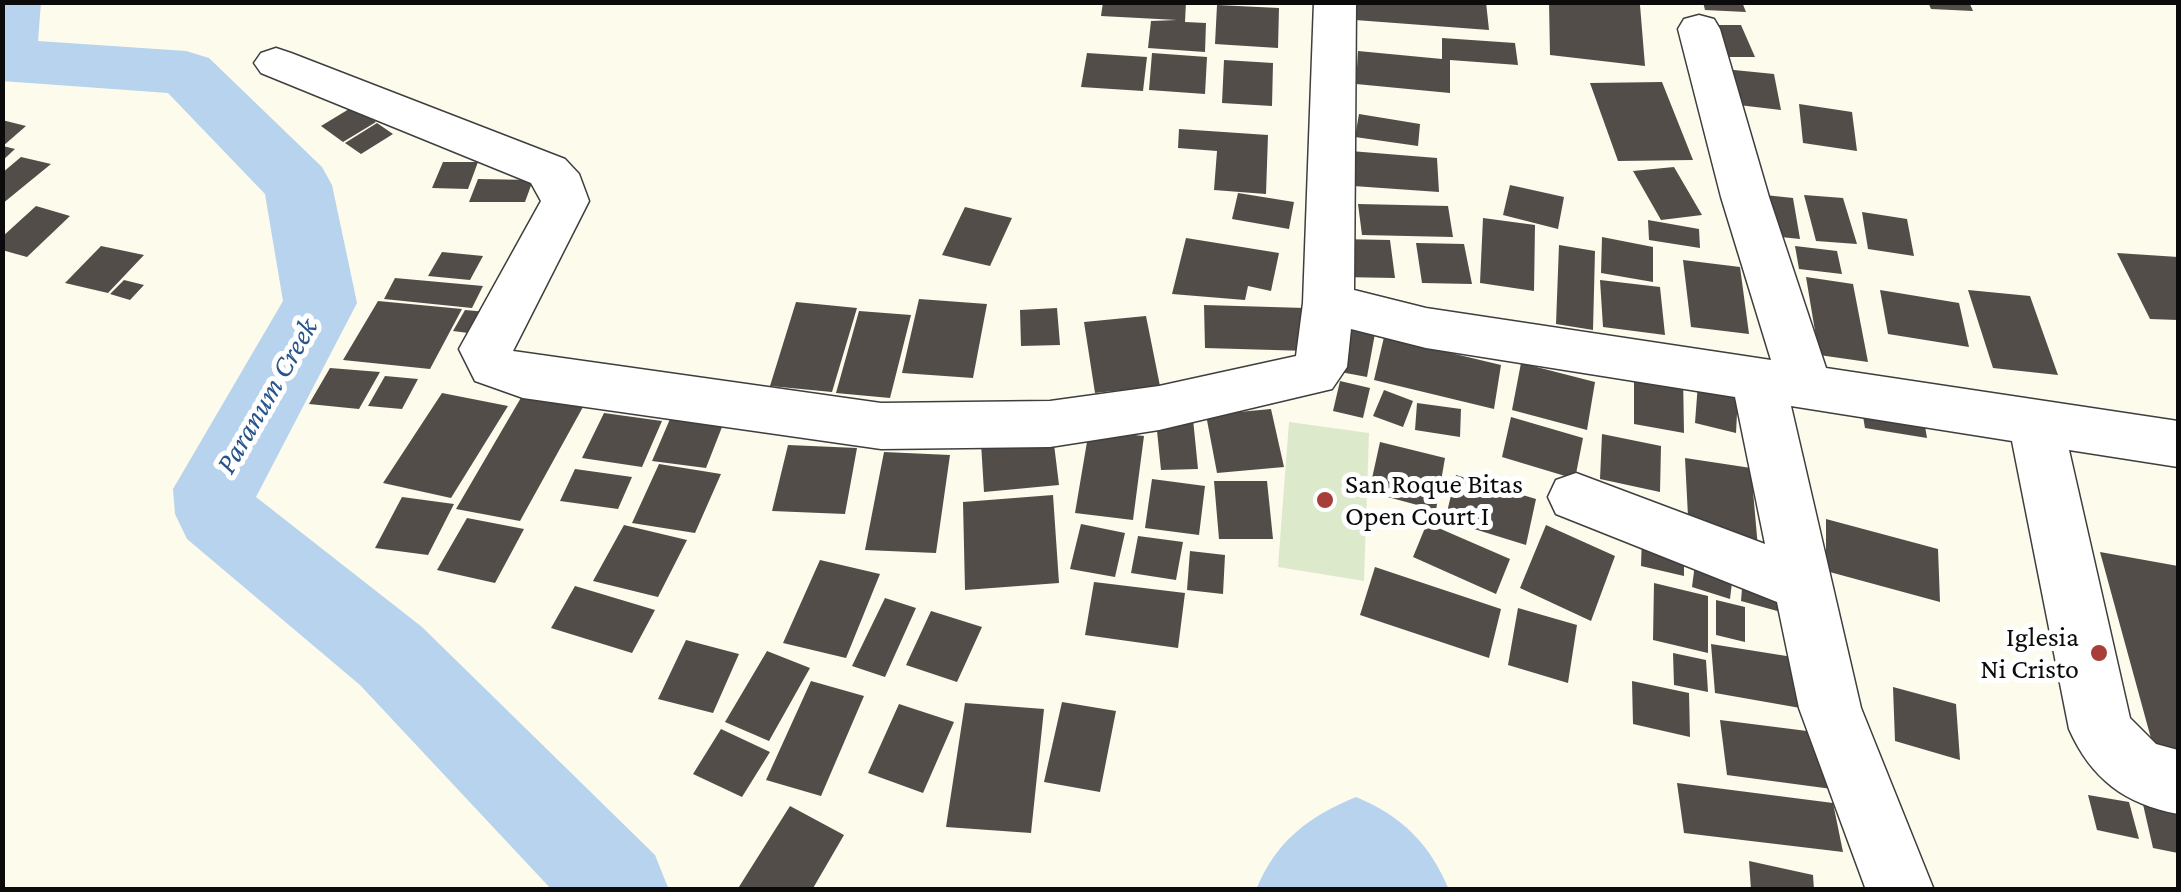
<!DOCTYPE html>
<html>
<head>
<meta charset="utf-8">
<style>
	body { margin:0 }
	#map { position:relative; width:2181px; height:892px; overflow:hidden; background:#fcfbec; font-family:"Crimson Pro",serif }
	canvas { display:block }
	.frame { position:absolute; inset:0; border:5px solid #0b0b0b; pointer-events:none }
</style>
</head>
<body>
<div id="map">
<canvas width="2181" height="892"></canvas>
<div class="frame"></div>
</div>
<script>
const c = document.querySelector('canvas').getContext('2d');
c.lineJoin = 'round';
function fillPath(path, color) {
  c.fillStyle = color;
  c.fill(path, 'evenodd');
}
function stroke(path, color, width, dash) {
  c.strokeStyle = color;
  c.lineWidth = width;
  c.lineCap = dash ? 'butt' : 'round';
  c.setLineDash(dash || []);
  c.stroke(path);
}
function write(font, color, halo, rows, align = 'center') {
  c.font = font + ' "Crimson Pro",serif';
  c.lineWidth = 10;
  c.setLineDash([]);
  c.textBaseline = 'middle';
  c.strokeStyle = halo;
  c.fillStyle = color;
  for (const [text, x, y, turn = 0] of rows) {
    c.save();
    c.translate(x, y);
    c.rotate((+turn || 0) * Math.PI / 180);
    c.textAlign = isNaN(turn) ? turn : align;
    if (halo) c.strokeText(text, 0, 0);
    c.fillText(text, 0, 0);
    c.restore();
  }
}
const pitch = new Path2D(`
	M1289,422L1369,433L1364,581L1278,567Z`);
const river = new Path2D(`
	M2,2H41L38,41L186,51L209,58L322,167L332,185L357,303L256,497L422,627L655,855L669,890H552L360,685L187,539L175,514L173,489L283,301L265,194L168,93L2,81Z
	M1356,797C1402,816 1430,844 1449,890H1256C1276,841 1308,817 1356,797Z`);
const building = new Path2D(`
	M1103,2H1186L1185,22L1206,23L1205,52L1148,48L1151,21L1177,20L1101,16Z
	M1355,2H1486L1489,30L1355,20Z
	M1549,2L1640,5L1645,66L1550,55Z
	M1703,2H1742L1746,12L1705,10Z
	M1928,2H1969L1973,11L1931,9Z
	M1217,5L1279,8L1278,48L1215,44Z
	M1703,25H1741L1755,57H1717Z
	M1442,38L1515,43L1518,65L1450,60V93L1356,84L1358,51L1442,59Z
	M1087,53L1147,57L1143,91L1081,87Z
	M1152,53L1207,57L1205,94L1149,90Z
	M1224,60L1273,63L1272,106L1222,103Z
	M1724,69L1774,74L1781,110L1730,104Z
	M1662,82L1693,160L1618,161L1590,83Z
	M1799,104L1852,112L1857,151L1803,143Z
	M354,106L376,122L343,142L321,126Z
	M1359,114L1420,124L1418,146L1355,137Z
	M2,120L26,126L3,146L15,149L2,161Z
	M377,123L393,134L361,154L345,143Z
	M1179,129L1268,135L1266,194L1214,190L1217,151L1178,148Z
	M1338,150L1437,158L1439,192L1339,185Z
	M21,157L51,164L2,204V173Z
	M443,162H478L468,189L432,188Z
	M1674,167L1702,215L1661,220L1633,171Z
	M478,179L533,180L525,202H469Z
	M1510,185L1564,197L1558,229L1503,215Z
	M1238,193L1294,202L1289,229L1232,219Z
	M1765,195L1793,198L1800,239L1771,236Z
	M1804,195L1843,198L1857,244L1816,241Z
	M1358,204L1448,206L1453,237L1362,235Z
	M36,206L70,216L27,257L2,250V237Z
	M965,207L1012,218L990,266L942,255Z
	M1862,212L1907,219L1914,256L1868,249Z
	M1483,218L1535,225L1534,291L1480,283Z
	M1648,220L1699,229L1700,248L1649,240Z
	M1602,237L1653,247V282L1601,273Z
	M1186,238L1279,253L1271,291L1248,286L1245,300L1172,294Z
	M1337,239L1390,240L1395,278L1341,277Z
	M1416,243L1464,244L1472,284L1422,283Z
	M1559,245L1595,251L1593,330L1556,324Z
	M101,246L144,255L108,293L65,283Z
	M1795,246L1837,251L1842,274L1799,269Z
	M442,252L483,256L470,280L428,276Z
	M2117,253L2178,257V320L2150,319Z
	M1683,260L1740,267L1749,334L1691,327Z
	M1806,277L1853,284L1868,362L1819,355Z
	M395,278L483,286L472,308L384,299Z
	M124,280L144,285L130,300L110,294Z
	M1600,280L1660,287L1665,335L1603,327Z
	M1880,290L1959,303L1969,347L1888,334Z
	M1968,290L2030,296L2058,375L1993,368Z
	M919,299L987,304L973,378L902,373Z
	M378,301L462,309L430,369L343,360Z
	M796,302L857,308L832,392L770,386Z
	M1204,305L1305,308L1308,351L1205,348Z
	M1057,308L1060,345L1021,346L1020,310Z
	M465,310L487,312L476,334L453,331Z
	M859,311L911,315L890,398L836,393Z
	M1146,316L1160,386L1095,393L1084,322Z
	M1345,322L1376,328L1367,377L1335,371Z
	M1384,337L1501,365L1494,409L1374,380Z
	M1521,363L1595,382L1587,430L1512,410Z
	M1634,365L1683,374L1684,433L1634,424Z
	M330,368L380,372L359,409L309,404Z
	M385,376L418,379L402,409L368,406Z
	M1340,381L1370,388L1363,418L1333,411Z
	M1698,383L1738,393L1736,433L1695,423Z
	M1384,390L1413,401L1403,427L1373,416Z
	M442,393L508,406L451,498L383,483Z
	M522,396L583,407L520,521L456,509Z
	M1417,403L1461,409L1460,437L1415,430Z
	M1861,405L1923,414L1927,438L1865,428Z
	M1271,409L1284,467L1217,473L1206,415Z
	M604,413L662,421L642,467L582,458Z
	M1511,417L1583,438L1575,479L1502,457Z
	M670,419L722,427L706,468L652,461Z
	M1193,419L1198,469L1161,470L1156,421Z
	M1089,430L1144,436L1133,520L1075,513Z
	M1602,434L1661,446L1660,492L1600,479Z
	M1053,436L1059,485L984,492L981,443Z
	M1380,442L1445,458L1436,510L1369,492Z
	M788,445L857,448L845,514L772,511Z
	M884,452L950,455L936,553L865,550Z
	M1685,458L1751,468L1758,548L1689,536Z
	M659,464L721,474L695,533L632,523Z
	M575,469L632,477L618,509L560,501Z
	M1456,475L1536,499L1526,545L1445,520Z
	M1152,479L1205,486L1199,535L1145,528Z
	M1214,481H1267L1273,539H1219Z
	M1053,495L1059,583L965,590L963,502Z
	M402,497L454,504L428,555L375,548Z
	M467,518L524,529L495,583L437,570Z
	M1826,519L1938,549L1940,602L1826,571Z
	M1427,523L1510,559L1496,594L1413,557Z
	M1081,524L1125,533L1115,577L1070,569Z
	M624,525L687,540L658,597L593,581Z
	M1546,525L1615,556L1591,621L1520,588Z
	M1642,535L1684,544V576L1641,566Z
	M1138,536L1183,542L1176,580L1131,573Z
	M1190,551L1225,555L1223,594L1187,590Z
	M2100,552L2178,566V758L2155,753Z
	M1696,556L1734,566L1730,599L1692,587Z
	M820,560L880,574L846,658L783,643Z
	M1375,567L1501,609L1489,658L1360,615Z
	M1743,576L1799,617L1741,601Z
	M1094,582L1185,593L1178,648L1085,635Z
	M1654,583L1708,596V653L1653,640Z
	M575,586L655,610L632,653L551,628Z
	M885,598L916,608L885,677L852,666Z
	M1716,600L1745,607V642L1716,635Z
	M1518,608L1577,625L1568,683L1508,665Z
	M931,611L982,627L957,682L906,665Z
	M686,640L739,654L713,713L658,699Z
	M1711,644L1799,658L1806,709L1715,693Z
	M767,651L810,668L769,741L725,722Z
	M1673,653L1706,660L1708,692L1674,685Z
	M811,681L864,696L821,796L766,780Z
	M1632,681L1689,693L1690,737L1633,724Z
	M1893,687L1956,704L1960,760L1895,741Z
	M1062,702L1116,711L1100,792L1044,782Z
	M965,703L1044,709L1031,833L946,827Z
	M899,704L954,722L923,793L868,773Z
	M1720,720L1823,733L1832,789L1727,775Z
	M721,729L770,752L742,797L693,774Z
	M1677,783L1833,803L1843,852L1684,833Z
	M2088,795L2129,802L2139,839L2097,830Z
	M2142,800L2178,807V853L2153,848Z
	M790,806L844,835L812,890H737Z
	M1749,861L1813,875L1814,890H1751Z`);
const minor = new Path2D(`
	M1314,2H1356L1354,290L1426,308L1771,360L1721,197L1678,29L1684,19L1699,15L1714,19L1720,29L1769,197L1826,368L2178,421V467L2069,450L2130,718L2156,744L2178,750V814C2125,804 2091,779 2069,729L2012,441L1791,406L1861,708L1934,890H1866L1799,708L1777,602L1556,514L1548,497L1556,480L1576,473L1765,544L1735,397L1426,348L1351,329L1347,367L1332,389L1159,430L1050,447L881,449L523,398L475,381L459,349L541,201L531,183L261,73L254,63L261,53L276,48L291,53L565,159L579,174L589,201L513,351L881,403L1050,401L1159,386L1296,356L1303,303Z`);
const markers = [
	[1325,500,10,"#a73e37"],
	[2099,653,10,"#a73e37"]
];
const poiNames = [
	["San Roque Bitas",1345,484],
	["Open Court I",1345,516],
	["Iglesia",2079,637,"right"],
	["Ni Cristo",2079,669,"right"]
];
const waterNames = [
	["Paranum Creek",267,396,-60]
];
fillPath(pitch, '#dceacb');
fillPath(river, '#b7d3ed');
fillPath(building, '#524d49');
stroke(minor, '#3e3e3e', 3);
fillPath(minor, '#fff');
for (const [x, y, r, color] of markers) {
  const dot = new Path2D();
  dot.arc(x, y, r, 0, 2 * Math.PI);
  c.fillStyle = color;
  c.fill(dot);
  stroke(dot, '#fff', 4);
}
write('28px', '#0b0b0b', '#fff', poiNames, 'left');
write('italic 30px', '#26548b', '#fff', waterNames);
</script>
</body>
</html>
